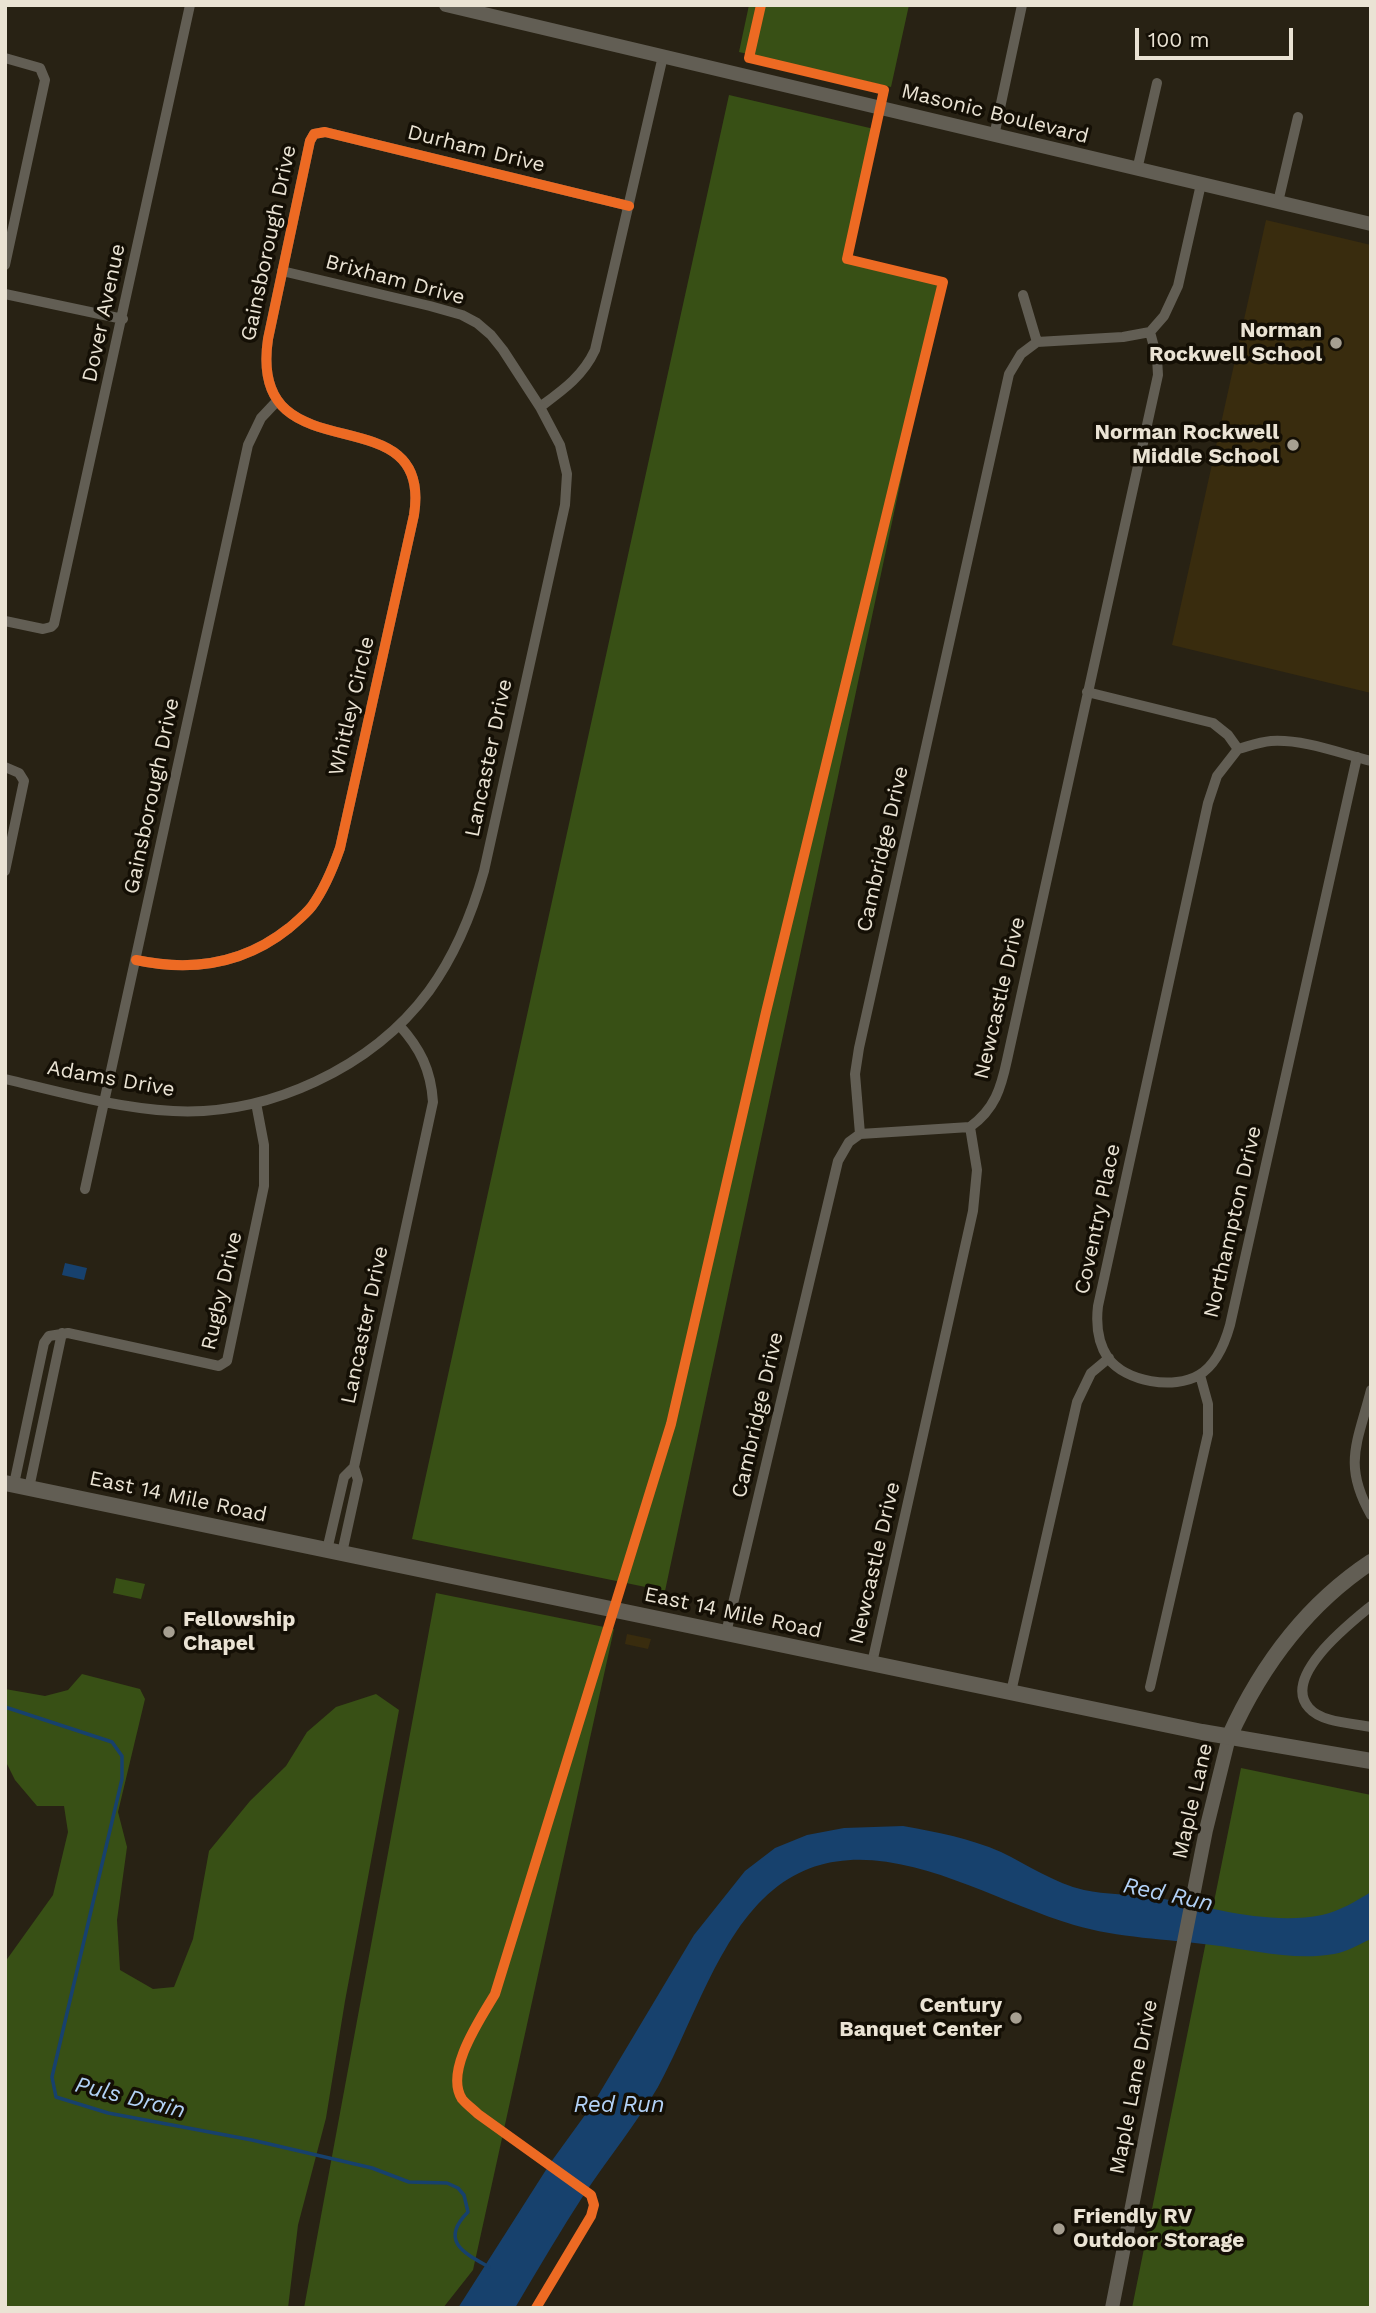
<!DOCTYPE html>
<html>
<head>
<meta charset="utf-8">
<style>
	body { margin:0 }
	#map { position:relative; width:1376px; height:2313px; overflow:hidden; background:#282214; font-family:"Work Sans",sans-serif }
	canvas { display:block }
	.frame { position:absolute; inset:0; border:7px solid #eae3d4; pointer-events:none }
	.scale { position:absolute; left:1135px; top:28px; width:158px; height:32px; box-sizing:border-box; border:4px solid #eae3d4; border-top:0; padding-left:9px; font-size:21px; line-height:24px; white-space:nowrap; color:#eae3d4; -webkit-text-stroke:5px #140f05; paint-order:stroke }
</style>
</head>
<body>
<div id="map">
<canvas width="1376" height="2313"></canvas>
<div class="frame"></div>
<div class="scale">100 m</div>
</div>
<script>
const c = document.querySelector('canvas').getContext('2d');
c.lineJoin = 'round';
function fillPath(path, color) {
  c.fillStyle = color;
  c.fill(path, 'evenodd');
}
function stroke(path, color, width, dash) {
  c.strokeStyle = color;
  c.lineWidth = width;
  c.lineCap = dash ? 'butt' : 'round';
  c.setLineDash(dash || []);
  c.stroke(path);
}
function write(font, color, halo, rows, align = 'center') {
  c.font = font + ' "Work Sans",sans-serif';
  c.lineWidth = 7;
  c.setLineDash([]);
  c.textBaseline = 'middle';
  c.strokeStyle = halo;
  c.fillStyle = color;
  for (const [text, x, y, turn = 0] of rows) {
    c.save();
    c.translate(x, y);
    c.rotate((+turn || 0) * Math.PI / 180);
    c.textAlign = isNaN(turn) ? turn : align;
    if (halo) c.strokeText(text, 0, 0);
    c.fillText(text, 0, 0);
    c.restore();
  }
}
const built = new Path2D(`
	M1266,220L1371,245V693L1172,645Z
	M627,1634L651,1639L648,1649L625,1644Z`);
const green = new Path2D(`
	M749,5H909L891,87L739,52Z
	M729,95L874,129L847,259L943,282L665,1591L412,1539Z
	M116,1578L145,1584L141,1599L113,1593Z
	M436,1593L614,1629L473,2270L443,2308H304Z
	M82,1674L140,1689L145,1699L118,1812L127,1847L117,1920L120,1970L153,1989L174,1987L193,1939L209,1851L250,1801L286,1766L307,1732L336,1707L376,1694L399,1710L345,2001L326,2118L298,2225L288,2308H5V1962L53,1895L68,1832L64,1806H37L15,1780L5,1760V1689L45,1696L68,1690Z
	M1241,1768L1371,1795V2308H1132Z`);
const water = new Path2D(`
	M65,1263L87,1268L84,1280L62,1275Z
	M903,1826C937,1832 969,1838 1001,1852C1028,1865 1054,1883 1084,1890C1106,1895 1130,1894 1153,1897C1208,1906 1267,1926 1322,1915C1340,1911 1356,1901 1371,1892V1939C1359,1944 1347,1952 1334,1954C1293,1961 1253,1950 1212,1945C1167,1939 1118,1938 1074,1925C981,1898 863,1816 773,1890C718,1935 692,2026 658,2087C636,2124 609,2157 585,2193C561,2230 538,2269 515,2308H458L551,2162L593,2104L694,1935L745,1871L775,1848L807,1835L844,1828Z`);
const stream = new Path2D(`
	M5,1707L112,1742L122,1756V1779L52,2077L56,2097L108,2113L252,2140L372,2168L409,2182L447,2183L458,2188L464,2195L468,2212C439,2241 464,2253 489,2267`);
const minor = new Path2D(`
	M5,58L40,68L45,80L5,265
	M994,136L1022,5
	M1137,170L1157,83
	M1278,202L1298,117
	M5,294L123,319
	M1023,295L1037,342
	M540,407C563,390 583,376 595,350L663,56
	M5,621L43,629L51,627L54,624L190,5
	M1087,692L1213,723L1228,735L1238,749C1249,746 1260,742 1271,741C1304,739 1339,753 1371,761
	M1238,749L1217,776L1208,803L1098,1306C1096,1323 1098,1343 1108,1358C1126,1382 1174,1390 1199,1375C1216,1365 1225,1343 1230,1325L1357,757
	M5,767L19,773L24,781L5,871
	M136,960C192,972 244,964 289,928C297,921 306,914 312,906C325,888 333,868 340,848L414,515C434,389 247,481 268,339L310,141L314,134L325,132L629,206
	M5,1079C60,1092 116,1108 173,1111C268,1116 372,1068 429,991C455,955 472,914 484,871L565,505L567,474L560,445L540,407L503,350L491,335L477,323L462,315L430,306L282,271
	M970,1127C995,1109 1001,1088 1007,1060L1158,375L1157,358L1150,332
	M860,1134L855,1074L859,1048L1009,374L1021,354L1037,342L1123,337L1150,332L1164,316L1178,286L1201,184
	M860,1134L970,1127
	M85,1189L248,445L261,418L277,401
	M1371,1390C1358,1442 1342,1464 1371,1515
	M354,1467L433,1102C431,1070 420,1048 399,1025
	M14,1484L44,1343L49,1336L68,1333L219,1366L227,1361L264,1186V1145L256,1103
	M29,1488L62,1333
	M327,1550L344,1477L354,1467L358,1480L342,1553
	M1371,1606C1349,1624 1281,1677 1309,1708C1322,1723 1353,1723 1371,1727
	M726,1633L838,1161L849,1142L860,1134
	M872,1663L973,1211L977,1170L970,1127
	M1150,1687L1208,1434V1404L1200,1375
	M1011,1692L1077,1402L1091,1373L1109,1358`);
const tertiary = new Path2D(`
	M446,5L1371,224
	M1112,2308L1206,1830L1229,1737`);
const secondary = new Path2D(`
	M5,1483L1202,1732L1371,1761
	M1229,1737C1261,1666 1306,1605 1371,1562`);
const cycleway = new Path2D(`
	M136,960C192,972 244,964 289,928C297,921 306,914 312,906C325,888 333,868 340,848L414,515C434,389 247,481 268,339L310,141L314,134L325,132L629,206
	M536,2308L591,2216L594,2205L591,2195L478,2114C473,2109 466,2104 462,2099C444,2071 481,2018 495,1994L671,1424L766,1012L943,282L847,259L884,90L749,58L761,5`);
const markers = [
	[1336,343,7,"#a69f91"],
	[1293,445,7,"#a69f91"],
	[169,1632,7,"#a69f91"],
	[1016,2018,7,"#a69f91"],
	[1059,2229,7,"#a69f91"]
];
const streetNames = [
	["Masonic Boulevard",995,114,14],
	["Durham Drive",476,149,14],
	["Gainsborough Drive",269,243,-78],
	["Brixham Drive",395,280,15],
	["Dover Avenue",104,313,-78],
	["Whitley Circle",352,706,-77],
	["Lancaster Drive",489,758,-78],
	["Gainsborough Drive",152,796,-78],
	["Cambridge Drive",883,849,-77],
	["Newcastle Drive",1000,998,-77],
	["Adams Drive",111,1079,10],
	["Coventry Place",1098,1219,-78],
	["Northampton Drive",1233,1222,-77],
	["Rugby Drive",222,1291,-77],
	["Lancaster Drive",365,1325,-78],
	["Cambridge Drive",758,1415,-77],
	["East 14 Mile Road",178,1497,12],
	["Newcastle Drive",875,1563,-77],
	["East 14 Mile Road",733,1613,12],
	["Maple Lane",1193,1801,-77],
	["Maple Lane Drive",1134,2087,-79]
];
const poiNames = [
	["Norman",1322,331],
	["Rockwell School",1322,355],
	["Norman Rockwell",1279,433],
	["Middle School",1279,457],
	["Fellowship",183,1620,"left"],
	["Chapel",183,1644,"left"],
	["Century",1002,2006],
	["Banquet Center",1002,2030],
	["Friendly RV",1073,2217,"left"],
	["Outdoor Storage",1073,2241,"left"]
];
const waterNames = [
	["Red Run",1168,1895,12],
	["Puls Drain",130,2098,14],
	["Red Run",619,2105]
];
fillPath(built, '#392c0e');
fillPath(green, '#385015');
fillPath(water, '#17416d');
stroke(stream, '#17416d', 3.5);
stroke(minor, '#625e54', 10);
stroke(tertiary, '#625e54', 14);
stroke(secondary, '#625e54', 16);
stroke(cycleway, '#ed6a23', 10);
for (const [x, y, r, color] of markers) {
  const dot = new Path2D();
  dot.arc(x, y, r, 0, 2 * Math.PI);
  c.fillStyle = color;
  c.fill(dot);
  stroke(dot, '#140f05', 2.5);
}
write('21px', '#eae3d4', '#140f05', streetNames);
write('bold 21px', '#eae3d4', '#140f05', poiNames, 'right');
write('italic 23px', '#b3d2f7', '#140f05', waterNames);
</script>
</body>
</html>
